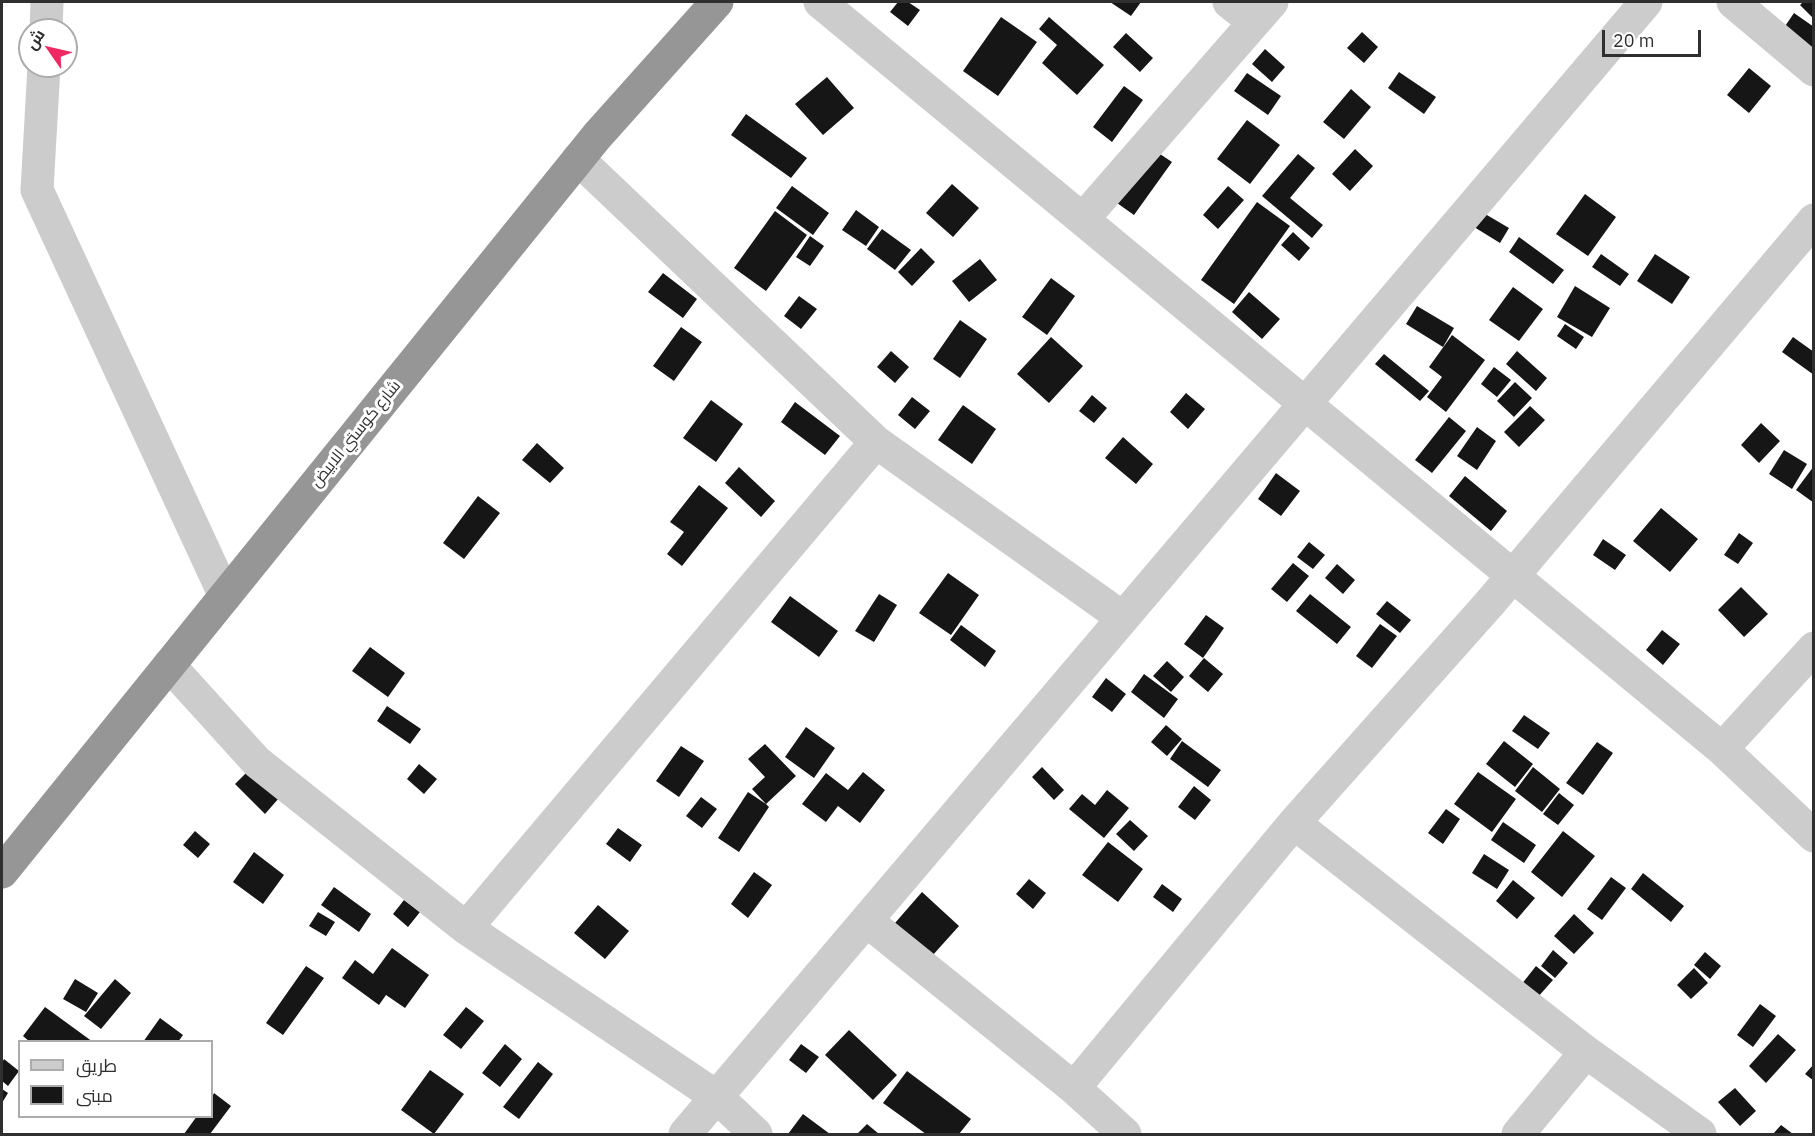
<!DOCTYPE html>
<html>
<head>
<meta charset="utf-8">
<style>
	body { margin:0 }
	#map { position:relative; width:1815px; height:1136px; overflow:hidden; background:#fff; font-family:"IBM Plex Sans",Cairo,sans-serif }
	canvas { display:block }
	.frame { position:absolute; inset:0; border:3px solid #2f2f2f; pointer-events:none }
	.legend { position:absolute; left:18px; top:1040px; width:195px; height:78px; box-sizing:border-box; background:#fff; border:2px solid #acacac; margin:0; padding:8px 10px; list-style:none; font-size:18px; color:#2f2f2f }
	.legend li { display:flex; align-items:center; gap:12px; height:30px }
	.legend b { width:30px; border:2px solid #acacac }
	.north { position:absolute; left:18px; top:18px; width:60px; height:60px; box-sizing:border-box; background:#fff; border:2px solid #acacac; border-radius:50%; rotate:304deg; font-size:16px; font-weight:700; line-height:24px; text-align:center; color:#2f2f2f }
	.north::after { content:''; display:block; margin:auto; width:21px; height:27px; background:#ef2961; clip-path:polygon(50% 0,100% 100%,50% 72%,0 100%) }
	.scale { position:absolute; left:1602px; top:30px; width:99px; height:27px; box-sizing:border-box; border:3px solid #2f2f2f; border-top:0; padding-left:8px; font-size:18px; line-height:21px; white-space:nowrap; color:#2f2f2f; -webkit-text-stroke:4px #fff; paint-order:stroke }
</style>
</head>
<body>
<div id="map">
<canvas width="1815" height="1136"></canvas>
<div class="frame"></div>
<ul class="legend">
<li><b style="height:8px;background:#ccc"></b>طريق</li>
<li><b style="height:16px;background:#161616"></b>مبنى</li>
</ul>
<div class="north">ش</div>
<div class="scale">20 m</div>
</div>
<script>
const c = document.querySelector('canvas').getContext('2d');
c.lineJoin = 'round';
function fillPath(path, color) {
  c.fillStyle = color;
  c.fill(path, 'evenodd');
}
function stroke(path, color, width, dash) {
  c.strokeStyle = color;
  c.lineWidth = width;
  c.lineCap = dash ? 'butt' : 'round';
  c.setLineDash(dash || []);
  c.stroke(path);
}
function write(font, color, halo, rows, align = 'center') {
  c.font = font + ' "IBM Plex Sans",Cairo,sans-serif';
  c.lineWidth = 6;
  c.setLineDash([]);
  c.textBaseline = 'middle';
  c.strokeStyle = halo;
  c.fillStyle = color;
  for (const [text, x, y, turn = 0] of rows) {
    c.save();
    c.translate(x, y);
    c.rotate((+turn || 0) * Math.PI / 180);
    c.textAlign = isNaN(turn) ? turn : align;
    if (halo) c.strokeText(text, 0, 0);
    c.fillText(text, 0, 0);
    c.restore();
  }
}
const building = new Path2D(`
	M898,2H908L920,10L908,26L890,12Z
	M1110,2H1141L1131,16Z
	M1803,2H1814V19L1800,5Z
	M1794,13L1814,27V59L1779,35Z
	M1001,17L1037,42L998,96L963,71Z
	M1049,17L1104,65L1077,95L1042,63L1057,45L1039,29Z
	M1362,32L1378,47L1364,63L1347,48Z
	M1126,33L1153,58L1140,72L1113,47Z
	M1265,49L1285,67L1272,82L1252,64Z
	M1749,68L1771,86L1749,113L1727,95Z
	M1399,72L1436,97L1424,114L1388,88Z
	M1247,73L1281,96L1268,115L1234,91Z
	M827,77L854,108L823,135L795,104Z
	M1124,86L1143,100L1112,142L1093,127Z
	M1351,89L1371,107L1344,139L1323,122Z
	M746,114L807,158L791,178L731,135Z
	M1247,120L1280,145L1250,184L1217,159Z
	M1355,149L1373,166L1350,191L1332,174Z
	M1154,150L1172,162L1134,215L1117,203Z
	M1298,154L1315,168L1290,198L1323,225L1312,238L1262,196Z
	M952,184L979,208L953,237L926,213Z
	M792,186L829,213L813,235L776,208Z
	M1228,186L1244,200L1218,229L1203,215Z
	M1585,194L1616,217L1588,256L1556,234Z
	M1257,202L1290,226L1234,304L1201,280Z
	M1475,208L1509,228L1500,243L1466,222Z
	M856,210L879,227L866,246L842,230Z
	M775,211L807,235L766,291L734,268Z
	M882,229L911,250L895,270L867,249Z
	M1293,232L1310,248L1299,261L1281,245Z
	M810,236L824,246L810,266L796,257Z
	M1519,237L1564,270L1553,284L1509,252Z
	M921,248L935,262L912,286L898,272Z
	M1601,254L1629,274L1620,286L1592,267Z
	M1655,254L1690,277L1672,304L1637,281Z
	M980,259L997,280L969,302L952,281Z
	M663,273L697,299L683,318L648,292Z
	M1051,278L1075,296L1047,335L1022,317Z
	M1575,286L1610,308L1592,337L1557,317Z
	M1513,287L1543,309L1519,341L1489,320Z
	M1249,292L1280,319L1262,339L1232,312Z
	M799,296L817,309L801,329L784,316Z
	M1417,306L1454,328L1443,347L1406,324Z
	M960,320L987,339L960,378L933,359Z
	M1565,324L1584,337L1576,349L1557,336Z
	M681,327L702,342L674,381L653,366Z
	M1452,335L1485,360L1446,412L1427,397L1442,377L1429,367Z
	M1051,337L1083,366L1049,403L1017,374Z
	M1793,337L1814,352V375L1782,352Z
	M891,351L909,367L895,383L877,367Z
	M1517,351L1547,378L1536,391L1506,364Z
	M1384,354L1429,391L1420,401L1375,364Z
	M1494,367L1511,380L1497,397L1481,384Z
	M1515,382L1532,398L1514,417L1497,401Z
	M1186,393L1205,409L1188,429L1170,412Z
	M1092,395L1107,408L1094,423L1079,411Z
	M912,397L930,411L915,429L898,415Z
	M711,400L743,424L716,462L683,438Z
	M795,402L840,436L825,455L781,422Z
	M963,405L996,429L972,464L938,440Z
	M1530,406L1545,420L1519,447L1504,432Z
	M1449,417L1466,431L1432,473L1415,460Z
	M1761,423L1780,441L1759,463L1741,445Z
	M1477,427L1496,441L1477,470L1457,456Z
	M1123,437L1153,464L1136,484L1105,458Z
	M537,443L564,468L550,483L522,460Z
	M1784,450L1807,464L1792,489L1769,474Z
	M1814,466V503L1796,490Z
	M739,467L775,501L761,517L725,483Z
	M1276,473L1300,491L1281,516L1258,499Z
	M1465,476L1507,511L1491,531L1449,496Z
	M699,485L728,508L682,566L667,554L684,532L670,522Z
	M478,496L500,513L464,559L443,543Z
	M1661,508L1698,539L1670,572L1633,541Z
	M1739,533L1753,543L1738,564L1724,555Z
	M1603,539L1626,555L1615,570L1593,555Z
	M1309,542L1325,555L1313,569L1297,557Z
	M1293,563L1309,576L1287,602L1271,589Z
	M1337,564L1355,580L1343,594L1325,578Z
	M948,573L979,595L951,635L919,613Z
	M1741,587L1768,614L1744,637L1718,610Z
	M879,594L897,605L874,642L855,631Z
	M1310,594L1351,627L1337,644L1296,611Z
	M790,596L838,631L819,657L771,622Z
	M1387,601L1411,620L1400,633L1376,614Z
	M1206,615L1224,628L1203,658L1184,644Z
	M1380,624L1397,636L1372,668L1356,656Z
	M961,625L996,651L985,667L950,640Z
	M1662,630L1680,644L1663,665L1646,650Z
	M370,647L405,673L388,697L352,671Z
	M1204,658L1223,674L1208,692L1189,676Z
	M1167,661L1184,677L1171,692L1153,676Z
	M1144,674L1178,699L1164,718L1131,692Z
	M1106,678L1126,694L1112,712L1092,697Z
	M387,706L421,729L410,744L377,721Z
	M1524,715L1550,733L1538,749L1512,731Z
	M1166,725L1182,739L1167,756L1151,742Z
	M806,727L835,748L814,778L785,757Z
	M1182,741L1221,770L1208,787L1170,759Z
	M1504,741L1533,764L1515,787L1486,764Z
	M1597,742L1613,753L1583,795L1566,783Z
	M765,744L796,776L766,804L769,807L739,852L718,838L748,792L766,804L752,789L765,777L748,759Z
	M681,746L704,761L679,797L656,781Z
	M419,764L437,779L424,794L407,779Z
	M1042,767L1064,790L1054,800L1032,777Z
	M1533,767L1560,789L1542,812L1515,791Z
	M250,769L279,798L265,814L235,784Z
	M863,772L885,790L860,823L838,806L826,822L802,804L826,773L848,790Z
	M1478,772L1516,799L1492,832L1454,804Z
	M1194,786L1211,800L1195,820L1178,807Z
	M1107,790L1129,808L1104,838L1069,809L1082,794L1095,805Z
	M1559,793L1574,805L1558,825L1543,814Z
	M701,797L717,809L702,828L686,816Z
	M1446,809L1460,819L1443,844L1428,833Z
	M1130,820L1148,836L1134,851L1116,834Z
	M1503,822L1536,845L1524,863L1491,840Z
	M618,828L642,845L630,862L606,844Z
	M195,831L210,844L198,858L183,845Z
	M1563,831L1595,856L1562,897L1531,872Z
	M1108,842L1143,869L1118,902L1082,875Z
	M254,852L284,875L263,904L233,882Z
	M1484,854L1509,870L1497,889L1472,873Z
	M754,872L772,885L748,918L731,904Z
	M1643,873L1684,906L1671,922L1631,889Z
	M1611,877L1626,888L1602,920L1587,909Z
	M1029,879L1046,893L1033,909L1016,894Z
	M1513,880L1535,898L1517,919L1496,901Z
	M1162,884L1182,899L1173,912L1153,897Z
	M334,887L371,914L359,932L321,905Z
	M922,892L959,926L932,956L895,923Z
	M404,900L420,912L408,927L393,914Z
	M598,905L629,931L605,959L574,933Z
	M318,912L335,922L326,936L309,926Z
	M1574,914L1594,933L1574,954L1554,936Z
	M392,948L429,975L405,1008L386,995L379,1005L342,978L355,960L373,974Z
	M1553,950L1568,963L1555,978L1541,966Z
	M1705,952L1721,966L1710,979L1694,965Z
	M306,966L324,978L283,1035L266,1023Z
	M1536,966L1553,980L1537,998L1521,985Z
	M1694,968L1708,983L1691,999L1677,985Z
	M75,979L98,993L86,1012L63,999Z
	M115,979L131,993L101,1029L84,1016Z
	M1760,1004L1776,1016L1753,1047L1737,1035Z
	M45,1007L93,1042H30L23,1036Z
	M466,1007L484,1021L461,1049L443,1035Z
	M160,1018L183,1035L178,1042H143Z
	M849,1030L897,1075L873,1100L825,1055Z
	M1778,1034L1796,1050L1766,1083L1749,1066Z
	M505,1044L522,1059L500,1087L482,1073Z
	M801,1044L819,1057L806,1073L789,1060Z
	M4,1059L19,1071L8,1086L2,1081V1063Z
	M538,1062L553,1074L519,1119L503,1107Z
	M1814,1064V1081L1805,1074Z
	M430,1070L464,1094L434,1134L401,1110Z
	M907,1071L971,1119L959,1134H926L883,1103Z
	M1735,1088L1756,1111L1740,1126L1718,1102Z
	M2,1089L8,1093L2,1103Z
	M214,1093L231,1106L210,1134H184L197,1116H212V1097Z
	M803,1114L830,1134H788Z
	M867,1124L879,1134H857Z
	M1781,1125L1793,1134H1773Z`);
const street = new Path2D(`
	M820,2L1722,749L1814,836
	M1229,2L1254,22
	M1733,2L1814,70
	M46,30L47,2
	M44,66L37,190L225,596
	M578,159L876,442L1123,618
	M1083,219L1272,2
	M169,665L257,762L466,928L717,1097L756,1134
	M1722,749L1814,648
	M1294,823L1586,1052L1700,1134
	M867,921L1074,1088L1125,1134
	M466,928L876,442
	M1074,1088L1294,823L1489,604L1814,220
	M685,1134L1646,2
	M1518,1134L1586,1052`);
const highway = new Path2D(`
	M2,872L597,136L717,2`);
const streetNames = [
	["شارع كوستي الابيض",356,434,-51]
];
fillPath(building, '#161616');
stroke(street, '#ccc', 33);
stroke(highway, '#969696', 33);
write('16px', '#2f2f2f', '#fff', streetNames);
</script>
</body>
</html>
